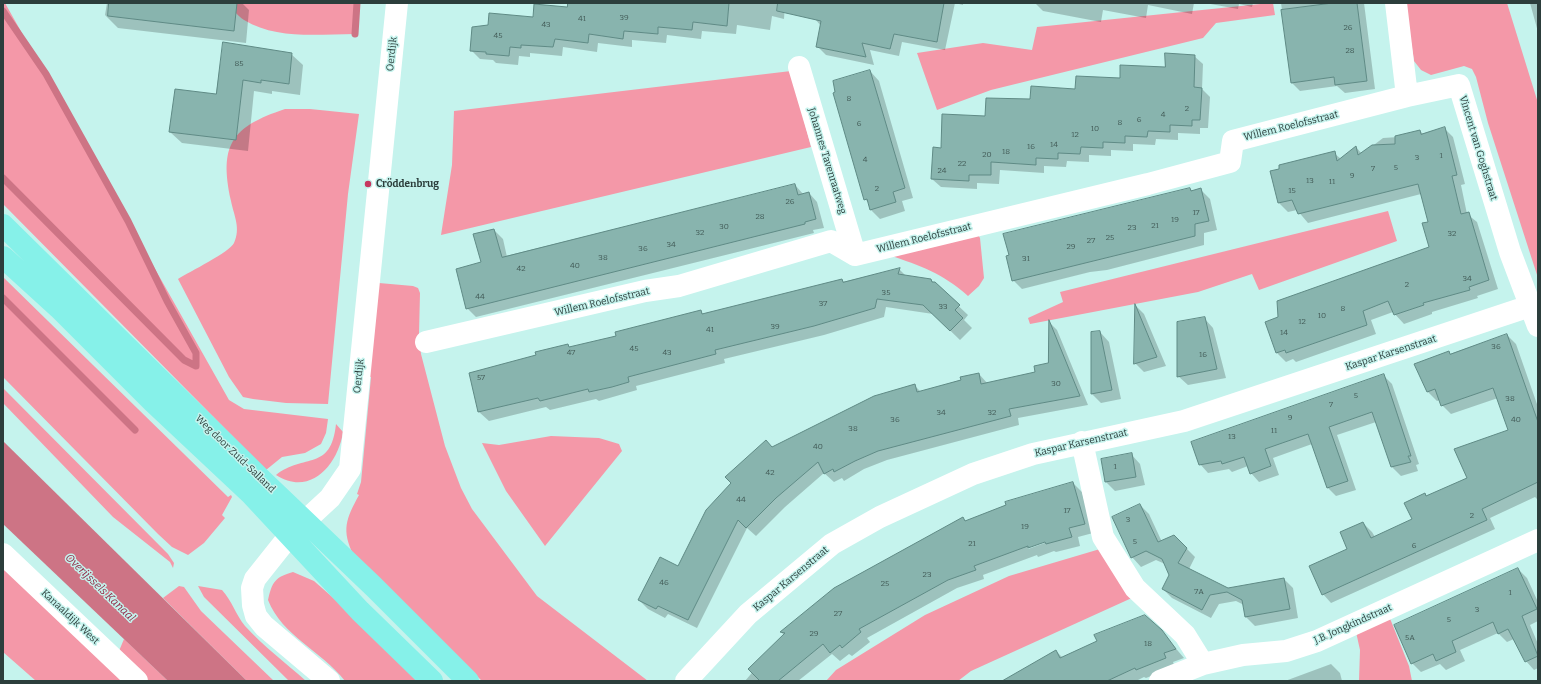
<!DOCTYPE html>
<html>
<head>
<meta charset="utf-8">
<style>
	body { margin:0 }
	#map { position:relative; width:1541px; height:684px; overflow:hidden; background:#c5f3ed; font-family:Bitter,serif }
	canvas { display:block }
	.frame { position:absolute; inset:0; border:4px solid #2c3e3c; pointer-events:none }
</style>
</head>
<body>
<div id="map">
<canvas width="1541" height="684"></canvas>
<div class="frame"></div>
</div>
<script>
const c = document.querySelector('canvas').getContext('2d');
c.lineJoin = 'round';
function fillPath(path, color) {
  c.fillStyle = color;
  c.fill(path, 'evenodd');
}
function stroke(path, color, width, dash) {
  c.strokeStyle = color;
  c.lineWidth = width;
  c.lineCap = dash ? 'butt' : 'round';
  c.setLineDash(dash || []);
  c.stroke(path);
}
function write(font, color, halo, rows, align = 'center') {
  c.font = font + ' Bitter,serif';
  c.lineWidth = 3;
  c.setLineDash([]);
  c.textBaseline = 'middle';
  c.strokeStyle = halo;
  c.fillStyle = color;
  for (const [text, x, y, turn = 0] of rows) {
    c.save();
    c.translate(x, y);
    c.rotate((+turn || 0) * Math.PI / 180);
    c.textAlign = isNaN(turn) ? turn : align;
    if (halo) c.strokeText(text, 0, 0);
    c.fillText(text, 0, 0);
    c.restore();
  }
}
const green = new Path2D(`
	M3,3H5L229,400L244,409L328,419L326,433L321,444L305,453L282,457L266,470L3,204Z
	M226,3H357L355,34C318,34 277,40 244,20C237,16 233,8 226,3Z
	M1270,3H1273L1275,15L1216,23L1203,38L991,90L937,110L917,53L983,43L1032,50L1037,27Z
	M1405,3H1507L1538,103V278L1488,123L1476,77L1472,69L1464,66L1431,75L1421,70L1414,61Z
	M791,71L811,147L441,235L452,165L454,111Z
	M285,109H310L359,114L348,194L328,404L286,403L253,399L243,397L229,377L178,279C189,272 230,252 234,243C241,228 234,216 231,201C219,145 231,127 285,109Z
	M1388,211L1397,241L1259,290L1252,274L1198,292L1030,324L1028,318L1063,302L1060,292Z
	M977,233L980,238L984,278L979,286L968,296C942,273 921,266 889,255Z
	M3,277L228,497L231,495L232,497L222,515L225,518L204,543L188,555L172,547L158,534L3,377Z
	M379,283L413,286L418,288L420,293L419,334L421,354L445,446L461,488L472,509L537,596L648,681H482L354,556C341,530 346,519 359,495L357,494L361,482L371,377H368Z
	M3,388L168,554L174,563L173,568L170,562L113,517L3,403Z
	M336,424L343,432C338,465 310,497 276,475C304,453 331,472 336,424Z
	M551,436L599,438L619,444L622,451L545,546L506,491L482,443L499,445Z
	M1100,549L1134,597L971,671L958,681H826L836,670L925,615L1009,576Z
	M3,568L125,681H36L3,652Z
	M293,572L314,581L363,624L420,681H345C322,651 282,636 268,600C272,582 275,577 293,572Z
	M179,586L184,587L201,611L274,681H247L163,598Z
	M198,586L222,590C232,601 236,615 245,626C263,646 286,663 306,681H289L204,597Z
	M1389,616L1409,666L1412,681H1359L1360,650L1356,632Z
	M124,639L168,681H147L119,651Z`);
const water = new Path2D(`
	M3,441L247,681H168L3,524Z`);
const shadow = new Path2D(`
	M107,3H242L249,10L246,43L118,28L105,15Z
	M569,3H785L784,19L772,16L770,30L737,25L736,34L702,31L701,39L667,35L666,43L632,40V47L598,43L597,52L563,47L562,56L530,53V57L519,56L518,65L496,63L493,60L480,59L471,50L533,18L569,8Z
	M818,3H963V5L955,3L945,50L902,42L899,56L870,50L874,65L826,55L818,47L821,26L815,19Z
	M1035,3H1194L1192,14L1148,5L1146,18L1103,10L1101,22L1043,11Z
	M1205,3H1253L1252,7L1239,4L1238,9Z
	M1281,3H1364L1375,89L1345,93L1337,86L1300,91L1292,83Z
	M1530,3H1538V32Z
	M224,43L291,54L303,65L300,95L272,91V94L254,91L248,151L182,143L170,132L217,95Z
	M1194,56L1203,64L1202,89L1210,97L1208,128H1200V134L1178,133V140L1156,139L1155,145L1133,144V151L1111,150V156L1089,155V162L1067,161L1066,167L1044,166V173L1000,170L999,184L977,183V189L941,187L932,179L942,149L986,117L1031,100L1166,68Z
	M870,71L879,81L913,198L902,201L905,211L880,219L871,210L869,203L865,199Z
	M1444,128L1453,137L1465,184L1461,185L1467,214L1477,222L1498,289L1477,296L1478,298L1432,312V314L1404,324L1393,312L1371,320L1376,334L1296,362L1293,359L1286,362L1277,353L1279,318L1430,248L1429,222L1421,194L1308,223L1297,210L1288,212L1279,203L1334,153L1341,159L1356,147L1362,154L1383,138L1398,137L1420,131L1423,134Z
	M795,185L804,195L809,193L817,202L824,228L813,230L814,233L476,317L467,308L494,230L503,239L507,257Z
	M1190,189L1193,191L1200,189L1210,199L1217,230L1204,233V245L1107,270L1090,272L1022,289L1013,280Z
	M899,269L907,277L931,280L968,315L964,320L972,328L960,340L933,314L886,307L884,317L824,335L724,359L725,363L636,386L637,390L599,401L596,399L550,410L546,407L489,421L479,412L470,373L537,356L567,345L570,348L617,336L700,311L704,315L842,280L845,283Z
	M1136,306L1144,314L1166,366L1144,372L1135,363Z
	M1204,318L1213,328L1226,378L1188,385L1178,376Z
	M1049,322L1057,330L1088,405L1018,418L1019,425L887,460L864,469L844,481L842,478L834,482L824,473L785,507L756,536L747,528L697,628L668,614L665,618L648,609L639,600L678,567L772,448L914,385L921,392L979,374L988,384L1036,373L1049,364Z
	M1100,332L1109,342L1121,399L1101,403L1092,394Z
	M1507,335L1516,344L1538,407V500L1535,497L1490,518L1495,529L1331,603L1323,594L1363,523L1372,532L1375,537L1413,520L1425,495L1427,497L1469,479L1509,431L1498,398L1451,414L1442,405L1440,400L1437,401L1428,392L1416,364L1449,352L1451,355Z
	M1384,376L1392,384L1419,464L1416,465L1418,471L1401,476L1392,467L1376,422L1337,435L1356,490L1336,496L1328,488L1312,444L1273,458L1279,475L1259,482L1251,473L1248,466L1232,472L1229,469L1208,473L1200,464Z
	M1131,454L1140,464L1145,485L1115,491L1106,482Z
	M1073,483L1082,492L1093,533L1078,537L1080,546L1056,552L1054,551L1038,557L1037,555L983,575L984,579L957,588L867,638L870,642L852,656L849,654L840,661L832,654L798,681H745L784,635L781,632L963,519L966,521ZM1050,539V541L1028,549V547Z
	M1140,505L1149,514L1162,542L1174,536L1195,557L1189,569L1228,589L1284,579L1293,588L1298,618L1255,626L1246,617L1244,605L1236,601L1219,604L1211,618L1172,598L1163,589L1170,575L1165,564L1156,560L1141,567L1132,557Z
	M1518,569L1527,578L1538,602V621L1530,625L1538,644V668L1534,670L1526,661L1514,639L1507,642L1498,633L1460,650L1465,661L1446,670L1440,664L1421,672L1412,663Z
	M1161,631L1184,658L1173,662L1175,667L1146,678L1144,677L1136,681H1004L1056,651L1063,658Z
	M1331,664L1340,673L1342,681H1285Z`);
const stream = new Path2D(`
	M3,11L46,74L128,221L167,301L196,353V366L184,360L3,178
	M355,34L357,3
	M3,298L135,430`);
const building = new Path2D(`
	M109,3H237L234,31L108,16Z
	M568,3H729L727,26L693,22L692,30L658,27V34L624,31L623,39L589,34L588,43L555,39L553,47L521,45V48L510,47L509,56L486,54V52L470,51L472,27L488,25L489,13L533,17L534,4L567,7Z
	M778,3H944L937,42L894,34L890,49L862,43L866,57L816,47L821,21L777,11Z
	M1333,3H1357L1367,81L1335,85L1334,77L1291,83L1281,10Z
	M223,42L292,53L289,84L261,80V83L243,80L236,140L169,132L175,89L216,94Z
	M1165,53L1195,55L1194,87L1202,88L1200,120H1192V126L1170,125V132L1148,131L1147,137L1125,136V143L1103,142V148L1081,147L1080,154L1058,153V159L1036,158V165L991,162V175H969V181L931,179L933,147L941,148L942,114L985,116L986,98L1030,99L1031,86L1075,89L1076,76L1120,78V65L1165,67Z
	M870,70L905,188L893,192L896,202L870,210L867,199L864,200L833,93L835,92L833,81Z
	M1445,127L1457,175L1452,176L1461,214L1469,212L1489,280L1469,287L1470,290L1423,303L1424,305L1394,315L1388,301L1363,311L1367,325L1286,353L1285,350L1276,353L1265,322L1278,317L1277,301L1429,247L1422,223L1428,222L1418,184L1298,214L1292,200L1278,203L1270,171L1279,169V165L1335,151L1337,161L1356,146L1358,155L1372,145L1395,144V136L1420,130L1421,134Z
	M795,184L798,195L809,192L816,219L805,222V224L466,309L456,269L481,262L473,234L494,229L502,257Z
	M1190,188L1191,191L1201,188L1209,221L1195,224V236L1012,281L1006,256L1009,255L1003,234Z
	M900,268L898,274L931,279L932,282H935L960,305L955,310L963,318L950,331L923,305L877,299L875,308L814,326L715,350L716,354L628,377L629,382L612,387L589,392L588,389L540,401L538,398L478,412L469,373L536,355L535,352L568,344L569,347L616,336L615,332L701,310L702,314L842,279L843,282Z
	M1135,304L1157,357L1134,364Z
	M1205,317L1217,369L1177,377V322Z
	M1049,320L1080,396L1009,409L1011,416L878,451L855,461L834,472L833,469L824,474L818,462L776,498L746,528L738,520L688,620L658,606L656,609L638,600L660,557L678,566L706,510L731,483L725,477L766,440L772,447L874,396L915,384L917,392L961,380L960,377L979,373L981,384L1035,372L1034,366L1048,363Z
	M1100,331L1112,390L1091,394V332Z
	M1507,334L1538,422V482L1482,509L1487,520L1322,595L1309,566L1347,549L1340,532L1363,522L1371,538L1412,519L1404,503L1425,493L1426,496L1467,478L1454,449L1508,430L1493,388L1441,406L1435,389L1427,392L1414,364L1449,351L1450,354Z
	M1384,374L1411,456H1408L1411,462L1391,467L1372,412L1329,427L1348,481L1327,488L1308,434L1265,449L1271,466L1250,474L1244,457L1222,464L1221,461L1199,465L1191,442Z
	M1132,453L1136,477L1105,482L1101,459Z
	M1073,482L1085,524L1069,528L1072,537L1046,544L1045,542L1028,548V546L974,566L976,570L948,580L859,629L861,632L842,648L840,645L830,653L823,644L778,681H760L748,669L785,633L780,632L834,588L963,517L965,521L1006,505L1005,502Z
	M1140,504L1158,542L1174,535L1187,548L1178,563L1228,588L1284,578L1290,609L1245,617L1242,600L1227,592L1210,595L1202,610L1162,589L1169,575L1162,559L1146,551L1131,558L1112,517Z
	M1518,568L1537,609L1522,616L1538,656L1525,662L1508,629L1498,634L1493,622L1452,641L1456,652L1436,661L1433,654L1411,664L1394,625Z
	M1145,615L1162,630L1176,649L1164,653L1166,658L1136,670L1135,668L1107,681H1002L1056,650L1060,658L1097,641L1094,635Z`);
const minor = new Path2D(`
	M1396,3L1407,96L1459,85L1510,252L1538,326
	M799,67L855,255
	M426,342L645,291L679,286L831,241L855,255L1148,184L1230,162L1233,141L1407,96
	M1082,442L1103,537L1135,588L1185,635L1203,664
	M3,554L137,681
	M686,681L748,614L832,544L880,517L973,474L1033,454L1184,421L1530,306
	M1160,681L1203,664L1243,655L1286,651L1317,641L1538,540`);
const tertiary = new Path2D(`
	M329,681L264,626L256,616L253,605L252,588L255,579L290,535L330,498L350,469L397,3`);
const primary = new Path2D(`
	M3,225L262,480L374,587L468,681
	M3,257L59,308L153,402L251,494L360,611L432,681`);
const markers = [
	[368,184,4,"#c6375f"]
];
const numberNames = [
	["39",624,18],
	["41",582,19],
	["43",546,25],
	["26",1348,28],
	["45",498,36],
	["28",1350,51],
	["85",239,64],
	["8",849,99],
	["2",1187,109],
	["4",1163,115],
	["6",1139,120],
	["8",1120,123],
	["6",859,124],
	["10",1095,129],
	["12",1075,135],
	["14",1054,145],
	["16",1031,147],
	["18",1006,152],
	["20",987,155],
	["1",1441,156],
	["3",1417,158],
	["4",865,160],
	["22",962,164],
	["5",1396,168],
	["7",1373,169],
	["24",942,171],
	["9",1352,176],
	["13",1310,181],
	["11",1332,182],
	["2",877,189],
	["15",1292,191],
	["26",790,202],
	["17",1196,213],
	["28",760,217],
	["19",1175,220],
	["21",1155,226],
	["30",724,227],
	["23",1132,228],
	["32",700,233],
	["32",1452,234],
	["25",1110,238],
	["27",1091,241],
	["34",671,245],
	["29",1071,247],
	["36",643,249],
	["38",603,258],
	["31",1026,259],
	["40",575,266],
	["42",521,269],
	["34",1467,279],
	["2",1407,285],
	["35",886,293],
	["44",480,297],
	["37",823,304],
	["33",943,307],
	["8",1343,309],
	["10",1322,316],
	["12",1302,322],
	["39",775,327],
	["41",710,330],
	["14",1284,333],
	["36",1496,347],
	["45",634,349],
	["47",571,353],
	["43",667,353],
	["16",1203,355],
	["57",481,378],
	["30",1056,384],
	["5",1356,396],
	["38",1510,399],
	["7",1331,405],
	["34",941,413],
	["32",992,413],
	["9",1290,418],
	["36",895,420],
	["40",1516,420],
	["38",853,429],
	["11",1274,431],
	["13",1232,437],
	["40",818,447],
	["1",1115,467],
	["42",770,473],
	["44",741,500],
	["17",1067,511],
	["2",1472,516],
	["3",1128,520],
	["19",1025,527],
	["5",1135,542],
	["21",972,544],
	["6",1414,546],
	["23",927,575],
	["46",664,583],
	["25",885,584],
	["7A",1199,592],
	["1",1510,593],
	["3",1477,610],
	["27",838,614],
	["5",1449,620],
	["29",814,634],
	["5A",1410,638],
	["18",1148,644]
];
const streetNames = [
	["Oerdijk",392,54,-84],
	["Willem Roelofsstraat",1291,126,-14],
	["Vincent van Goghstraat",1478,148,73],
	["Johannes Tavenraatweg",827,161,73],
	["Willem Roelofsstraat",924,238,-14],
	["Willem Roelofsstraat",602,302,-13],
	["Kaspar Karsenstraat",1391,353,-18],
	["Oerdijk",359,376,-84],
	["Kaspar Karsenstraat",1081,443,-13],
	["Weg door Zuid-Salland",235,454,44],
	["Kaspar Karsenstraat",791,579,-40],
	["Kanaaldijk West",70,617,43],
	["J.B. Jongkindstraat",1353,624,-24]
];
const poiNames = [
	["Cröddenbrug",376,184]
];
const waterNames = [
	["Overijssels Kanaal",100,588,44]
];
fillPath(green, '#f498a8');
fillPath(water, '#cd7485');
fillPath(shadow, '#0003');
stroke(stream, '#cd7485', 7);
fillPath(building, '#88b4ae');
stroke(building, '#5f8a85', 1);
stroke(minor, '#fff', 22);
stroke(tertiary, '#fff', 22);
stroke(primary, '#86f1e9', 22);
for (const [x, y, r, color] of markers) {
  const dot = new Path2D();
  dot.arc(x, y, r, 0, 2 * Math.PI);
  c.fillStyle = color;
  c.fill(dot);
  stroke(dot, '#c5f3ed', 1.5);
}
write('8px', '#435c58', null, numberNames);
write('10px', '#2c3e3c', '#c5f3ed', streetNames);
write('bold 10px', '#2c3e3c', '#c5f3ed', poiNames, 'left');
write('italic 11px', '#912644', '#c5f3ed', waterNames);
</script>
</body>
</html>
